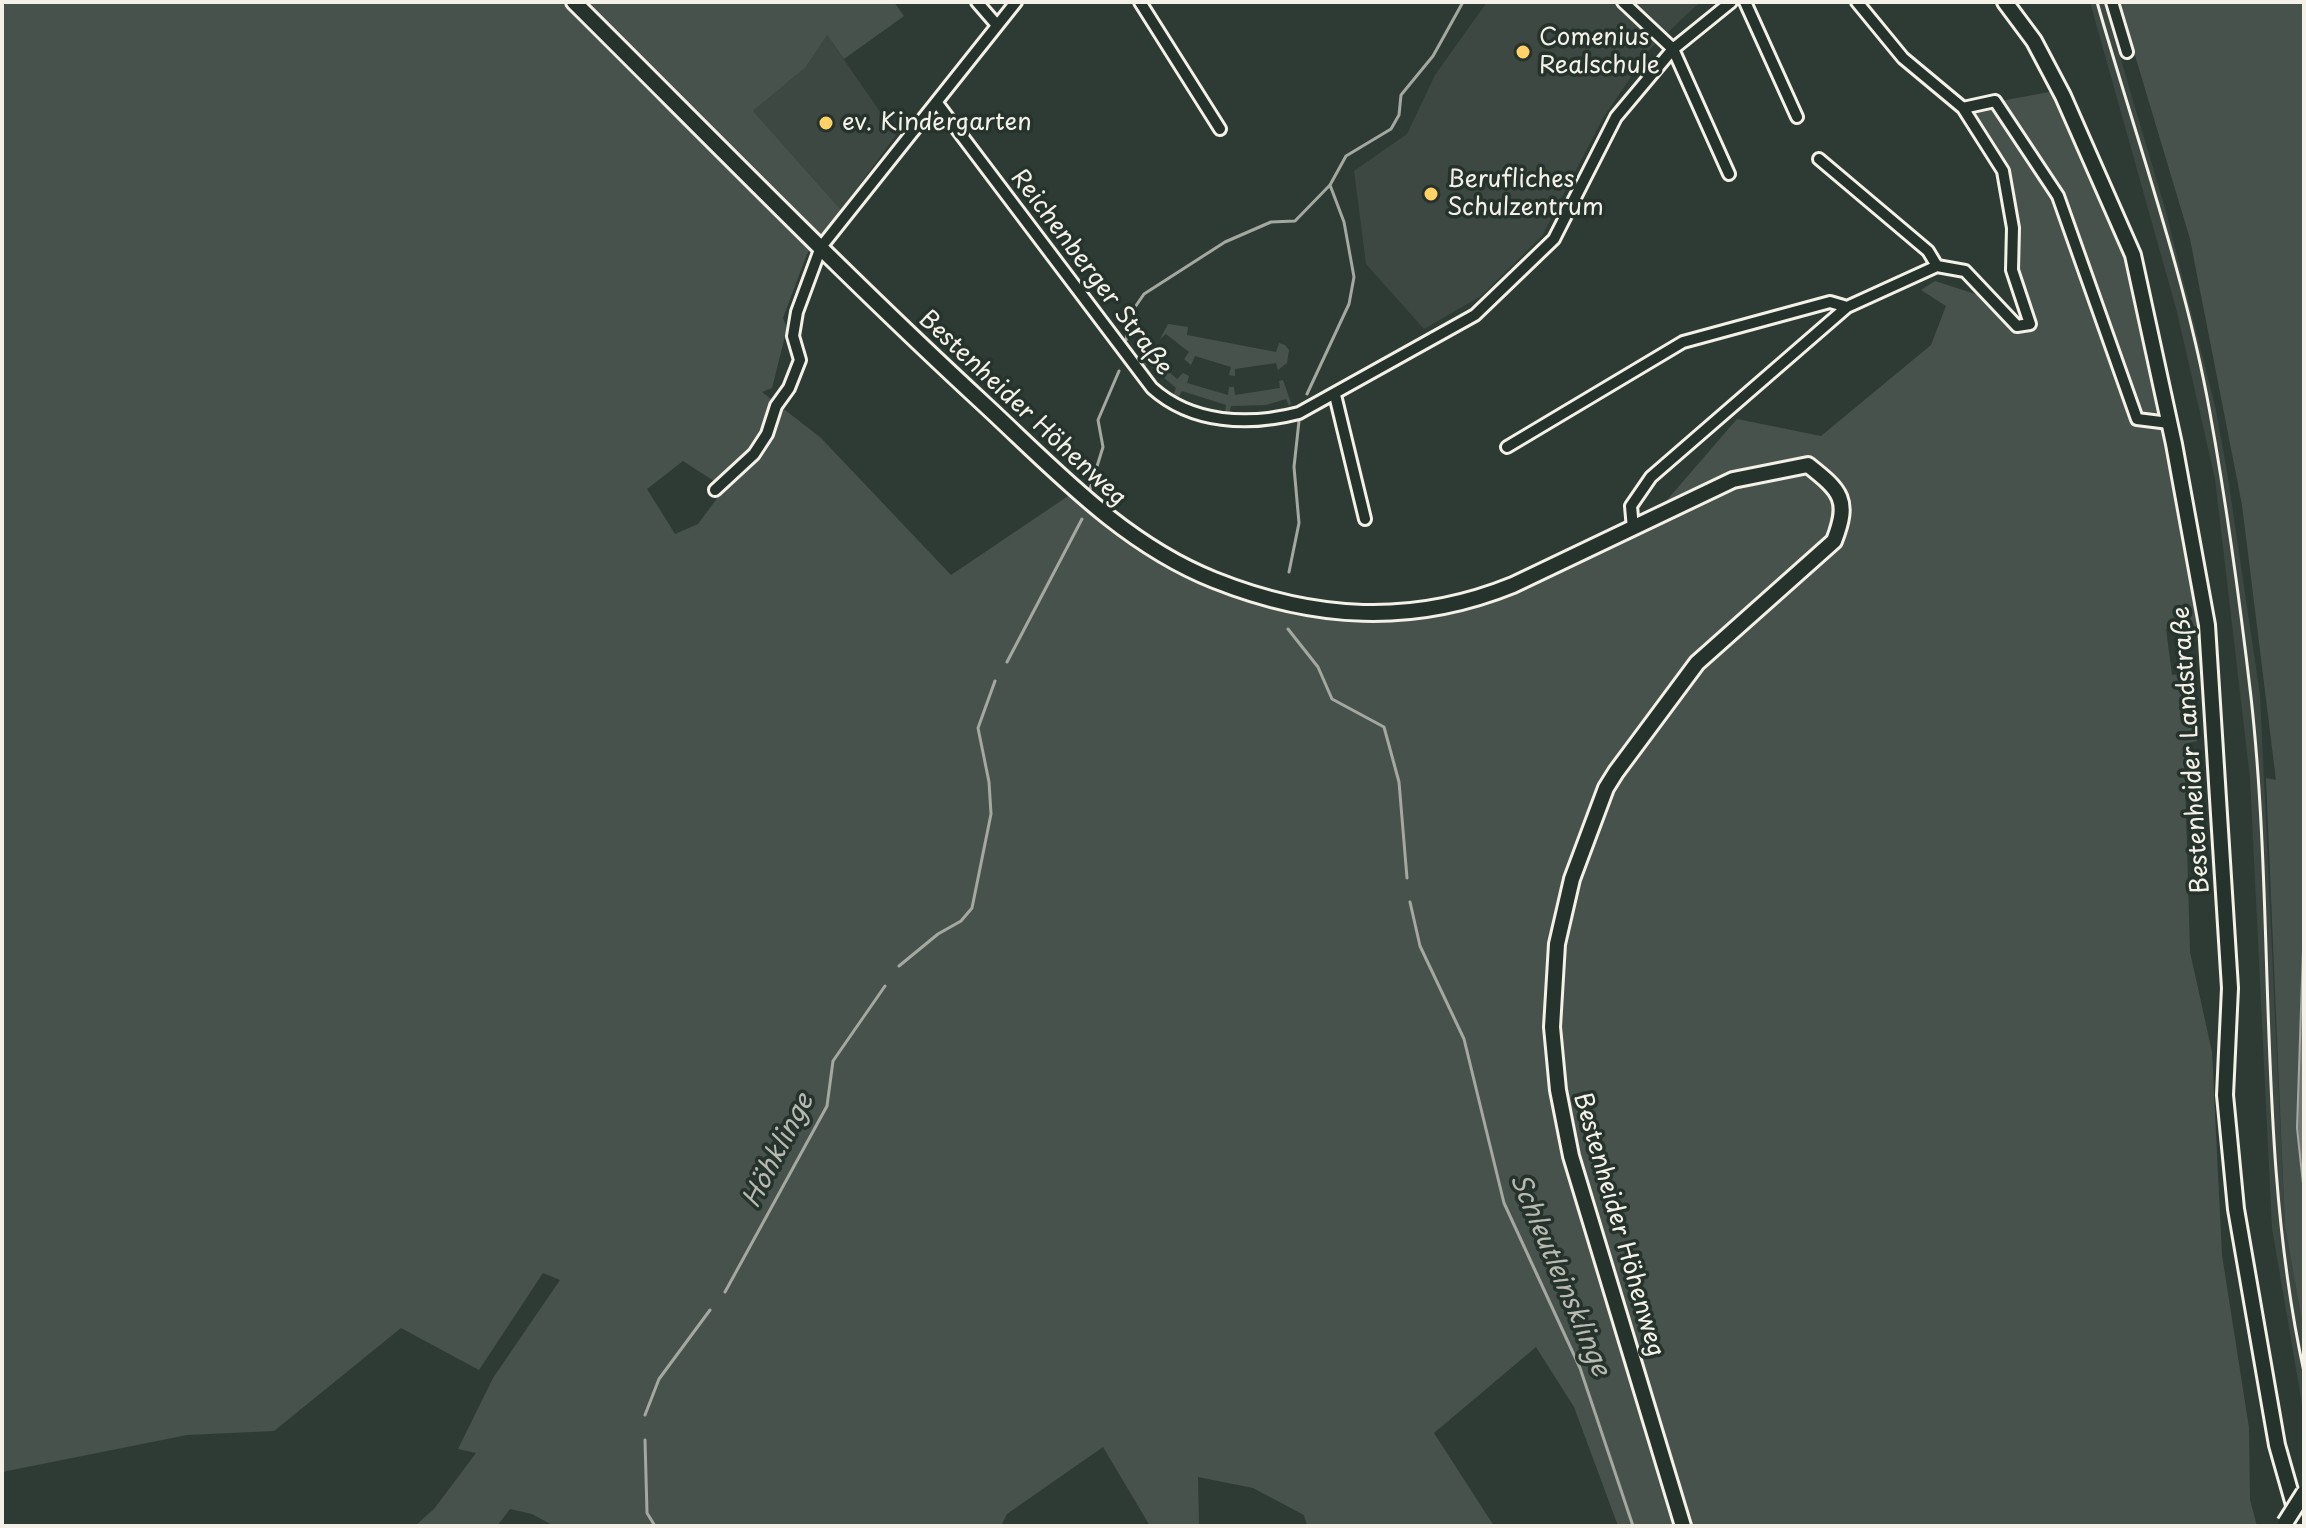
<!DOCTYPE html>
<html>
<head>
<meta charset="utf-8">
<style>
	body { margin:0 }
	#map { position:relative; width:2306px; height:1528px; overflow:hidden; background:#2e3b34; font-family:"Playpen Sans",sans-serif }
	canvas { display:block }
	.frame { position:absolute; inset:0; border:4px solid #f4f1e8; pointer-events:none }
</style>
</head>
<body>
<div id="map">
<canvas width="2306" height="1528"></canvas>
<div class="frame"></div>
</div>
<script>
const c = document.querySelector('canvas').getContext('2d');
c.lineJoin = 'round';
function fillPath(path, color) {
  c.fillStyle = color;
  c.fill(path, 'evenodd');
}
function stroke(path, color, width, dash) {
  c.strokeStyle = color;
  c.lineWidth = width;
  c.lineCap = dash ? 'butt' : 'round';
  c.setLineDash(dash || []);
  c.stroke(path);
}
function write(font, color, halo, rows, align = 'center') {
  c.font = font + ' "Playpen Sans",sans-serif';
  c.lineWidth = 7;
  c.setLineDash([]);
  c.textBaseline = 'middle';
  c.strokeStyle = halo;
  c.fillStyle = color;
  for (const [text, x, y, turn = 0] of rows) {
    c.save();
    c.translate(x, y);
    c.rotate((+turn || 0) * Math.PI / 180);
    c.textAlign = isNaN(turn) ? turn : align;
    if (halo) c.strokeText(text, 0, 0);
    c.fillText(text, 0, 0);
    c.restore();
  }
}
const built = new Path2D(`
	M1487,2H1700L1649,50L1603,118L1542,236L1481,296L1424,329L1366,264L1354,171L1407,134L1435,75Z
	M2090,2H2104L2166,212L2216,410L2228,478L2260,695L2285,1226L2304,1333V1416L2272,1228L2250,778L2215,479L2177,312Z
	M827,35L896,135L841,210L753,111L806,67Z`);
const green = new Path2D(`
	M2,2H894L904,16L844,59L827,35L806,67L753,111L841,210L807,254L783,318L787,328L772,388L762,392L821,438L951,575L1077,490L1212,580L1307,610L1415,613L1484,597L1648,522L1737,419L1821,436L1931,345L1946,306L1921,290L1935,281L1991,299L2016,325L2029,323L2010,272L2013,229L2003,172L1963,108L2060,90L2133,255L2207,625L2166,629L2172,675L2192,673L2197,741L2184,744L2190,952L2212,1052L2222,1255L2249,1428L2250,1500L2257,1526H1618L1574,1407L1536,1347L1434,1433L1494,1526H1307L1304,1515L1253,1488L1198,1477L1199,1526H1150L1103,1447L1007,1514L1001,1526H554L532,1514L510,1509L497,1526H415L434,1509L476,1453L458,1449L493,1378L560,1280L543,1273L479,1370L401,1328L274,1431L187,1435L2,1472ZM683,461L717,483L721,493L698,524L675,534L647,489Z
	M2119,2H2304V920L2297,1128L2304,1193V1333L2285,1226L2266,778L2276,780L2242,505L2190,239Z
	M1168,324L1188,327L1187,335L1276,352L1279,343L1285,345L1289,350L1287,363L1278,370L1276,363L1235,369V376L1229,375L1231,367L1195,356L1191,365L1184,359L1189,352L1166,334L1160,339Z
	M1150,349L1153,350L1150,355L1177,379L1183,373L1189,376L1187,383L1228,395L1229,387H1234L1235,395L1280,388L1279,381L1283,380L1291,403L1289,406L1286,399L1266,405L1231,406L1229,414L1225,413L1226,405L1182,391L1178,398L1173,396L1176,388L1148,364L1142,369L1139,363Z`);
const water = new Path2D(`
	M2304,920V1193L2297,1128Z`);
const stream = new Path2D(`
	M1126,340L1131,313L1144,294L1225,242L1271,222L1295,221L1330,185L1346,156L1391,129L1399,115L1401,95L1433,56L1463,2
	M1307,394L1349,304L1354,277L1344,222L1330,185
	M1090,489L1103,447L1098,420L1119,371
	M1289,572L1299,523L1294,467L1299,421
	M1288,629L1318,667L1332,699L1384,727L1399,782L1407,878
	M1007,662L1082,519
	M1410,902L1420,946L1464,1039L1504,1203L1580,1368L1633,1526
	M899,966L938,934L961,921L972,908L991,814L989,782L978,728L995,681
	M725,1292L827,1106L833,1061L885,986
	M645,1415L659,1379L710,1310
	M645,1440L647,1513L655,1526`);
const street = new Path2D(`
	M977,2L996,24
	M1140,2L1220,129
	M1623,2L1673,49L1729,174
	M1745,2L1797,117
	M1857,2L1903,58L1963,108
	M2112,2L2127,52
	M937,103L1152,388C1192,424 1249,426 1299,413L1475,315L1554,239L1616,117L1673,49L1731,2
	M1819,159L1928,251L1937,266
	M1335,395L1365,519
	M1507,447L1683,342L1830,302L1847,307
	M715,490L754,454L767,434L776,406L789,388L800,360L793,336L797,312L821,247L1016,2
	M1633,529L1631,506L1651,477L1847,307L1937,266L1965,271L2017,326L2030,324L2012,270L2013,228L2003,171L1963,108L1995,101L2058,196L2137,419L2169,423`);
const secondary = new Path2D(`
	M574,2C710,137 844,275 985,405C1055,470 1123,544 1214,580C1314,620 1412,626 1513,585L1733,480L1808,465C1841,491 1850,500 1834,541L1697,663L1616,772L1606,788L1572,879L1557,944L1552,1027L1558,1090L1571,1156L1683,1526
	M2005,2L2034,41L2063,96L2133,255L2174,444L2207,625L2230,988L2225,1095L2236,1209L2277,1445L2300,1526`);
const rail = new Path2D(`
	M2097,2C2135,135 2186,278 2210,413C2227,507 2240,603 2251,697C2276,922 2256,1151 2304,1372`);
const secondaryBridge = new Path2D(`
	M2285,1523L2304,1493`);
const markers = [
	[1523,52,8,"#ffd166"],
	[826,123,8,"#ffd166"],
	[1431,194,8,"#ffd166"]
];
const poiNames = [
	["Comenius",1539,38],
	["Realschule",1539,66],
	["ev. Kindergarten",842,123],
	["Berufliches",1447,180],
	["Schulzentrum",1447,208]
];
const streetNames = [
	["Reichenberger Straße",1091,273,53],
	["Bestenheider Höhenweg",1022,409,43],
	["Bestenheider Landstraße",2192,750,-94],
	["Bestenheider Höhenweg",1618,1225,74]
];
const waterNames = [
	["Höhklinge",779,1151,-63],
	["Schleutleinsklinge",1559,1275,67]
];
fillPath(built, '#3c4841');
fillPath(green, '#48524c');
fillPath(water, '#6f7770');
stroke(water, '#a4a8a0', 2);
stroke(stream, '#a4a8a0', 3);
stroke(street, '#f4f1e8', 16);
stroke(secondary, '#f4f1e8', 20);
stroke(street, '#26332d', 10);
stroke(secondary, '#26332d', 14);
stroke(rail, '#f4f1e8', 3);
stroke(secondaryBridge, '#f4f1e8', 20, []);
stroke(secondaryBridge, '#26332d', 14);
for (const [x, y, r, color] of markers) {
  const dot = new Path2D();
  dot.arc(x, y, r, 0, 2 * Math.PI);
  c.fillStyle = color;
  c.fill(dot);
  stroke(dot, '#26332d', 3);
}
write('24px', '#f4f1e8', '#26332d', poiNames, 'left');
write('24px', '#f4f1e8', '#26332d', streetNames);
write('italic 26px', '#b8bab2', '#26332d', waterNames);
</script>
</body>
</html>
